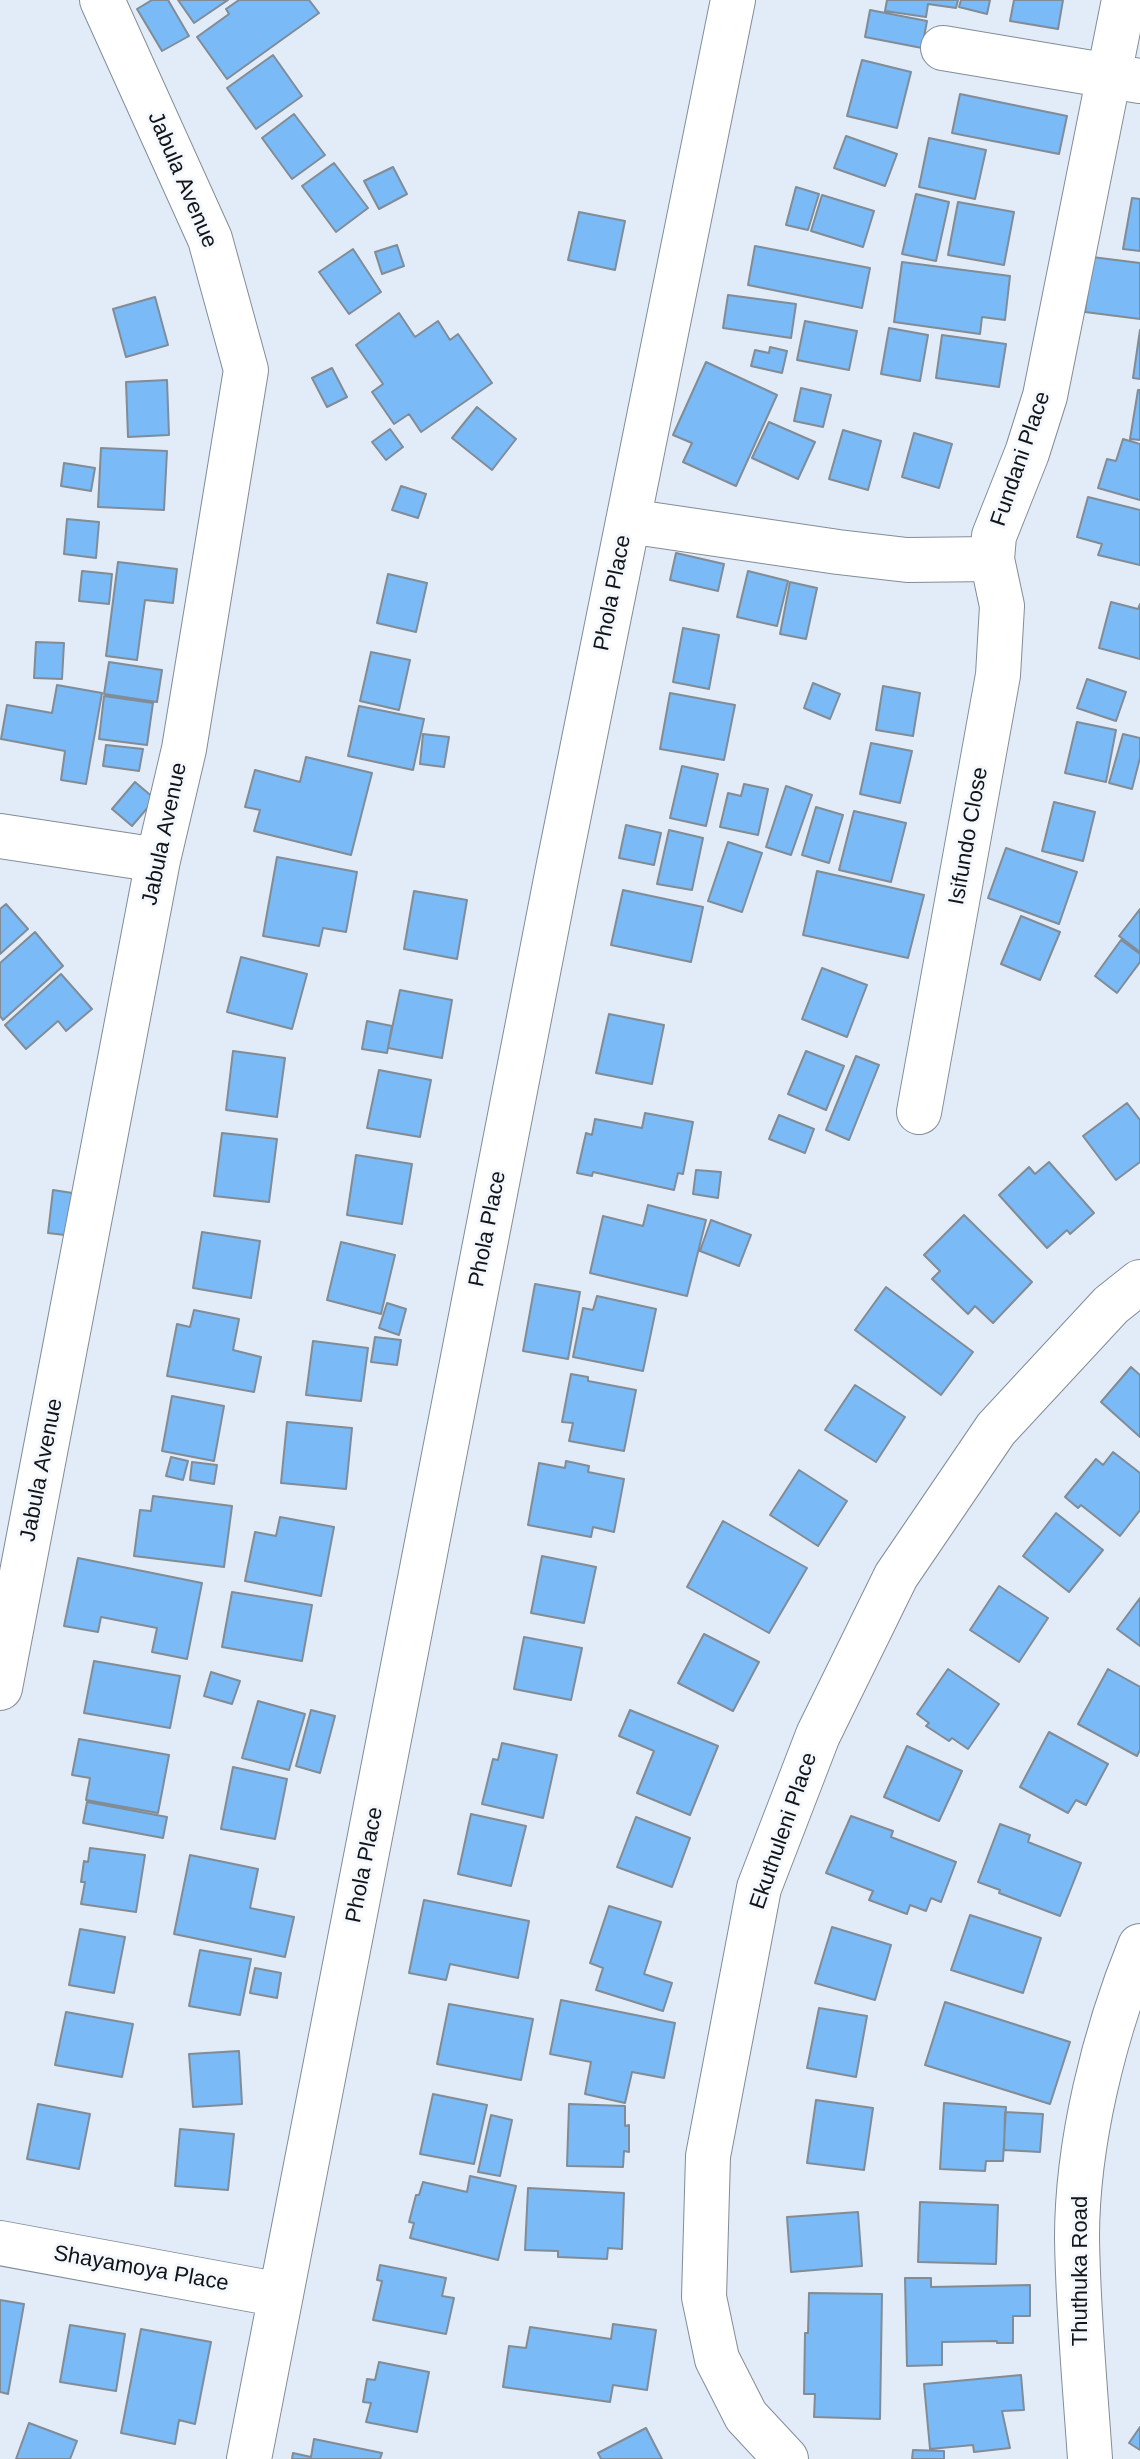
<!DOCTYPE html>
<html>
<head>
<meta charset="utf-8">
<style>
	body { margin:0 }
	canvas { display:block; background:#e1ecf8 }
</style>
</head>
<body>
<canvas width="1140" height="2459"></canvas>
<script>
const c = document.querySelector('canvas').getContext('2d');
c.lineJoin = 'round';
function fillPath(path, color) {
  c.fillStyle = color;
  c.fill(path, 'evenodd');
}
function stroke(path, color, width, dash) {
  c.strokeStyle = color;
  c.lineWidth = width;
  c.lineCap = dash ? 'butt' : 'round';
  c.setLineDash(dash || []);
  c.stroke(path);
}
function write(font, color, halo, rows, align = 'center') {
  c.font = font + ' Arial,sans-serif';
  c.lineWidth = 6;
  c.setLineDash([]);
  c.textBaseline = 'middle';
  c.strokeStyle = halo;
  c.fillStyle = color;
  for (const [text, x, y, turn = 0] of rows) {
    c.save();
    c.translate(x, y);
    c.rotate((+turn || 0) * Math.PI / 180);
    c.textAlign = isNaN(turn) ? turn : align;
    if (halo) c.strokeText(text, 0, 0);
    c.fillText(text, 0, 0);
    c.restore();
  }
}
const building = new Path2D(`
	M152,0H168L189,36L162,51L137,9Z
	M178,0H228L194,23Z
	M239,0H309L319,13L227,79L197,37L229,14L226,9Z
	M887,0H958L956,8L928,4L926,17L885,11Z
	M961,0H990L987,14L959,7Z
	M1014,0H1063L1058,29L1010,21Z
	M870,10L927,21L922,48L865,37Z
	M273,55L302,96L256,129L227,88Z
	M862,60L911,72L897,128L847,116Z
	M960,94L1067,116L1059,154L952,133Z
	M294,114L325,155L292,179L262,138Z
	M846,136L897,154L885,186L834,168Z
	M929,138L986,150L975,199L919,187Z
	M334,163L368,208L336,232L302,186Z
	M393,167L407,194L379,209L364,181Z
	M796,187L819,194L808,230L786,225Z
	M916,194L949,202L936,261L902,254Z
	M822,195L874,211L863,247L811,231Z
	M1132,198L1140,199V251L1123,249Z
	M958,202L1014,212L1004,265L948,255Z
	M579,212L625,221L615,270L568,260Z
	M397,245L404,266L382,274L375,252Z
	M755,246L870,268L862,308L748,285Z
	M353,249L381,292L349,314L319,272Z
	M1092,257L1140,263V319L1085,312Z
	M902,262L1010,276L1005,320L982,317L980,334L894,322Z
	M728,295L796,304L791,338L723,328Z
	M155,297L168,345L126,357L113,309Z
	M399,313L415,337L438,321L450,340L458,334L492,383L421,432L409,414L394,424L372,392L383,384L356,345Z
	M805,321L857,331L849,370L797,360Z
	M889,328L928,335L920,381L881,374Z
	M1140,330V379L1133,378Z
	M942,335L1006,344L999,387L936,378Z
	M770,347L787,351L782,373L751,366L755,350L769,353Z
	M706,362L777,395L736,486L683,462L692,443L673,435Z
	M332,368L347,397L327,407L312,378Z
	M167,380L169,435L128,437L126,382Z
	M801,388L831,395L823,427L794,421Z
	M1138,390H1140V440L1130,439Z
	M477,407L516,439L492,470L452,438Z
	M769,422L815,442L798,479L752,458Z
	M390,429L403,447L386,460L372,442Z
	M843,430L881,441L868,490L829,479Z
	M914,433L952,444L939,488L902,477Z
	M1123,439L1140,444V500L1098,488L1107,459L1116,461Z
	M101,448L167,451L164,510L98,507Z
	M64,463L95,468L91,491L61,486Z
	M401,486L426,494L418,518L392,510Z
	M1088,497L1140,510V565L1098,555L1102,544L1077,537Z
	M67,519L99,522L96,558L64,554Z
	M676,553L724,564L718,591L670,580Z
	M118,562L177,569L173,603L145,600L137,660L106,656Z
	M82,571L112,574L109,604L79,601Z
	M748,571L788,581L777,626L737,617Z
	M388,574L427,583L416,632L377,623Z
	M790,582L817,588L806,639L780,634Z
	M1111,602L1138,609L1140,604V659L1099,648Z
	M683,628L719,635L709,689L673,682Z
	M36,642L64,643L62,679L34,678Z
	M371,652L410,660L399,710L360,701Z
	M109,662L162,670L157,702L104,694Z
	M1087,679L1126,692L1116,721L1077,708Z
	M813,683L840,694L830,719L804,708Z
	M57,685L102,693L86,784L61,780L65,751L1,739L7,705L52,713Z
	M883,686L920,693L913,736L876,730Z
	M670,693L735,705L724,760L660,749Z
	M104,696L153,703L147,745L99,739Z
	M359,706L424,719L413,770L348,756Z
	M1077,722L1116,730L1106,782L1065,773Z
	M423,734L449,737L444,767L420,764Z
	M1123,734L1140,738V758L1132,789L1109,783Z
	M871,743L912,751L900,803L860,794Z
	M106,745L143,749L139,771L103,766Z
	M306,757L372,773L351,855L254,831L260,810L245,807L255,770L300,782Z
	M682,766L718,774L706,826L670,818Z
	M135,782L155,799L132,826L112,809Z
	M744,784L768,789L758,835L720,827L728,793L741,796Z
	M786,786L812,795L791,855L766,847Z
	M1054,802L1095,812L1083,861L1042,851Z
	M816,807L843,815L829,863L802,855Z
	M854,811L906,823L891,882L839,870Z
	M626,825L661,833L654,865L619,858Z
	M669,830L703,838L692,890L657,884Z
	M728,842L762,853L742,912L708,901Z
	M1006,848L1077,872L1059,924L988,898Z
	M277,857L357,872L346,932L323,928L319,946L263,936Z
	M817,871L924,895L908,958L803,935Z
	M623,890L703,907L691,962L611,945Z
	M414,891L467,900L457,959L404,949Z
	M6,904L28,929L0,954V909Z
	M1140,909V952L1119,936Z
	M1021,916L1060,932L1040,980L1001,964Z
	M35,932L63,966L3,1020L0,1016V963Z
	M1121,940L1140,954V962L1117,993L1095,976Z
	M241,957L307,974L292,1029L227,1012Z
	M822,968L867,985L847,1037L802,1019Z
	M61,974L92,1009L66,1031L58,1021L26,1049L5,1025Z
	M400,990L452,1000L442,1058L388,1048Z
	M609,1014L664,1025L652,1084L596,1073Z
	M367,1021L392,1026L387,1053L362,1049Z
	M233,1051L285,1058L277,1117L226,1110Z
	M806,1051L844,1066L826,1110L788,1094Z
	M856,1056L879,1065L849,1140L826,1130Z
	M379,1070L431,1080L420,1137L367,1128Z
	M1127,1103L1140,1120V1162L1116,1180L1083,1136Z
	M645,1113L693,1122L683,1174L678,1173L674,1190L593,1172L592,1176L577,1173L586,1133L592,1135L595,1119L642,1128Z
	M779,1115L814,1129L805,1153L769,1139Z
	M222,1133L277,1139L269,1202L214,1196Z
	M356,1155L412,1164L402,1224L347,1215Z
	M1049,1162L1094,1213L1070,1234L1067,1230L1047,1248L999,1195L1029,1167L1035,1174Z
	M696,1170L721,1172L718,1198L693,1194Z
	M53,1190L79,1194L73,1236L48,1233Z
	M648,1205L706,1220L687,1296L590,1273L603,1216L643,1226Z
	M964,1215L1032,1282L993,1323L975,1306L968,1314L932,1279L940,1271L924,1255Z
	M711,1220L751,1235L739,1266L700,1251Z
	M202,1232L260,1241L251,1298L193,1288Z
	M341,1242L395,1255L381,1314L327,1300Z
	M535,1284L580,1292L568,1359L523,1351Z
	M886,1287L973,1352L941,1395L855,1330Z
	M597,1296L656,1309L643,1371L573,1357L583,1308L593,1310Z
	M387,1303L406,1309L399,1335L379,1328Z
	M194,1310L239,1319L233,1350L261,1357L254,1392L167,1376L177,1324L190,1327Z
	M375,1337L401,1340L397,1365L371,1362Z
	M313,1341L368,1348L361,1401L306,1395Z
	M1131,1367L1140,1375V1437L1101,1402Z
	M571,1374L588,1377V1381L636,1390L624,1451L569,1441L573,1423L562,1422Z
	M855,1385L905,1417L876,1462L825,1430Z
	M172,1396L224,1406L214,1461L162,1451Z
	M287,1422L352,1428L346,1489L281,1483Z
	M1113,1452L1140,1473V1510L1120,1536L1081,1505L1078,1508L1065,1497L1096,1459L1103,1465Z
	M171,1457L188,1461L183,1480L166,1476Z
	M566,1461L589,1466L588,1472L624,1479L614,1532L593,1527L591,1537L528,1525L539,1463L565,1468Z
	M192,1462L217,1465L214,1484L190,1480Z
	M799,1470L847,1501L818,1546L770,1515Z
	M153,1496L232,1506L224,1567L134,1556L140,1510L151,1511Z
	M1056,1513L1103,1550L1069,1592L1023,1556Z
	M280,1517L334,1527L321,1596L245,1581L255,1532L276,1536Z
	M723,1521L807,1568L769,1633L687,1587Z
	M542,1556L596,1567L584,1623L531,1613Z
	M78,1558L202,1583L187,1659L152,1652L157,1628L101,1617L98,1632L64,1626Z
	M999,1586L1048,1618L1019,1662L970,1630Z
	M232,1592L312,1605L302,1661L222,1647Z
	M1140,1598V1646L1117,1629Z
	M704,1634L759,1662L733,1711L678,1683Z
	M524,1637L582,1648L571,1700L514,1689Z
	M94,1661L180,1676L170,1728L84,1713Z
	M948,1669L999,1704L968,1749L952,1738L949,1741L926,1726L929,1723L917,1714Z
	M1108,1669L1140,1687V1750L1137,1756L1078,1724Z
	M211,1672L240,1681L232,1704L204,1696Z
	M258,1701L305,1714L289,1770L242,1758Z
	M311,1710L335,1716L320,1773L296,1766Z
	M630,1710L718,1746L690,1815L637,1793L654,1751L619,1736Z
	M1049,1732L1108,1764L1086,1805L1076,1800L1068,1813L1020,1787Z
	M79,1739L169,1755L158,1813L86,1800L90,1778L72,1775Z
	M502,1743L557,1755L543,1818L482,1804L493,1759L498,1760Z
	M907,1746L962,1771L939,1821L884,1797Z
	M233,1767L287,1779L275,1839L221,1829Z
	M87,1802L167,1817L163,1838L83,1823Z
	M471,1814L526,1826L511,1886L458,1874Z
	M851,1816L893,1831L891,1837L956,1862L941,1902L931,1898L926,1911L910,1905L907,1914L869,1900L873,1891L826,1873Z
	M636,1817L690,1838L672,1887L617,1867Z
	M1000,1824L1030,1835L1028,1842L1081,1863L1060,1916L999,1893L1000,1890L978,1882Z
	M90,1848L145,1855L136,1912L81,1904L85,1882H81L84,1861L88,1862Z
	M190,1855L258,1869L250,1908L294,1917L285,1957L174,1934Z
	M424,1900L529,1921L518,1978L450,1964L446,1980L409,1973Z
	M609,1906L661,1922L644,1974L672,1983L663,2011L596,1990L603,1968L590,1963Z
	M970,1915L1041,1938L1023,1993L951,1970Z
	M832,1927L891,1945L875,2000L815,1983Z
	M80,1929L125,1937L114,1993L69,1985Z
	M200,1950L251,1959L240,2015L189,2006Z
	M255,1968L281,1973L277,1998L250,1993Z
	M561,2000L675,2023L664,2078L632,2072L625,2103L585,2094L591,2062L550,2054Z
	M945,2002L1070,2042L1050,2104L925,2065Z
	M449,2004L533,2019L521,2080L437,2064Z
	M819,2008L867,2016L856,2077L807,2068Z
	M66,2012L133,2024L122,2077L55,2065Z
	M239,2051L242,2104L193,2107L189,2054Z
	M433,2094L487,2105L474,2164L420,2154Z
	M816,2100L873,2108L864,2170L807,2163Z
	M944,2103L1006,2107L1003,2161H986L985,2171L940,2169Z
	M38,2104L90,2114L79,2169L27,2159Z
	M569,2104L625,2106V2126L629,2125V2152L624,2151L623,2167L567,2166Z
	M1005,2112L1043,2114L1040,2152L1004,2150Z
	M491,2115L512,2120L500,2176L478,2172Z
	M180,2129L234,2134L228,2190L175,2186Z
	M470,2176L516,2186L498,2260L410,2238L414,2223L409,2222L416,2195H419L423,2182L467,2192Z
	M528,2188L624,2193L622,2249L608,2248L607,2259L558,2257V2251L525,2250Z
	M920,2202L998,2205L996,2264L918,2262Z
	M858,2212L862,2266L791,2272L787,2217Z
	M380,2265L446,2278L442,2296L454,2298L446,2334L373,2320L382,2281L377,2280Z
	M905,2278H931V2287L1030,2285V2316H1013V2343H997V2341L942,2342V2365L907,2366Z
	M809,2293L882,2294L880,2419L814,2417L815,2394H804L805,2333H808Z
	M0,2300L24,2304L8,2394L0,2392Z
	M613,2324L656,2330L647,2390L613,2385L610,2402L503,2387L509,2346L526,2348L530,2327L611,2339Z
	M70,2325L125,2334L116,2391L60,2382Z
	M141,2329L211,2342L195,2424L179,2420L175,2444L121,2433Z
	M379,2362L429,2372L417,2432L366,2422L371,2403L363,2402L367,2379L375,2380Z
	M1021,2375L1024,2410L1002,2411L1010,2448L974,2452L973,2445L930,2449L924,2384Z
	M29,2423L77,2441L70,2459H16Z
	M1140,2427V2450L1129,2443Z
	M646,2428L662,2459H601L598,2453Z
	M314,2439L382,2453L380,2459H292L293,2453L311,2457Z
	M913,2450L944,2451V2459H912Z`);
const minor = new Path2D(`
	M943,48L1140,81
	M628,521L838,552L907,560L992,559
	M0,836L158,860
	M919,1112L998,675L1002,606L992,559L994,536L1027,453L1045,396L1124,0
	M0,1688L158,860L184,749L246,370L210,239L102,0
	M0,2243L281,2295
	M249,2459L558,869L733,0
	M786,2459L746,2416L717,2359L704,2297L708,2156L759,1888L818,1735L896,1576L996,1429L1111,1305L1140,1282
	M1090,2459C1085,2385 1078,2312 1077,2238C1077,2144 1104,2034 1140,1946`);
const streetNames = [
	["Jabula Avenue",182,180,67],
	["Fundani Place",1021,459,-71],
	["Phola Place",613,593,-79],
	["Jabula Avenue",165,834,-78],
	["Isifundo Close",969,836,-80],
	["Phola Place",488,1229,-79],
	["Jabula Avenue",42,1470,-79],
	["Ekuthuleni Place",784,1831,-71],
	["Phola Place",365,1865,-79],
	["Shayamoya Place",141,2269,10],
	["Thuthuka Road",1081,2271,-90]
];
fillPath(building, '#79baf7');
stroke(building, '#818c96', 2);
stroke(minor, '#838d98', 46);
stroke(minor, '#fff', 44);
write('22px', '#111418', '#f4f8fd', streetNames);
</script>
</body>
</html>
